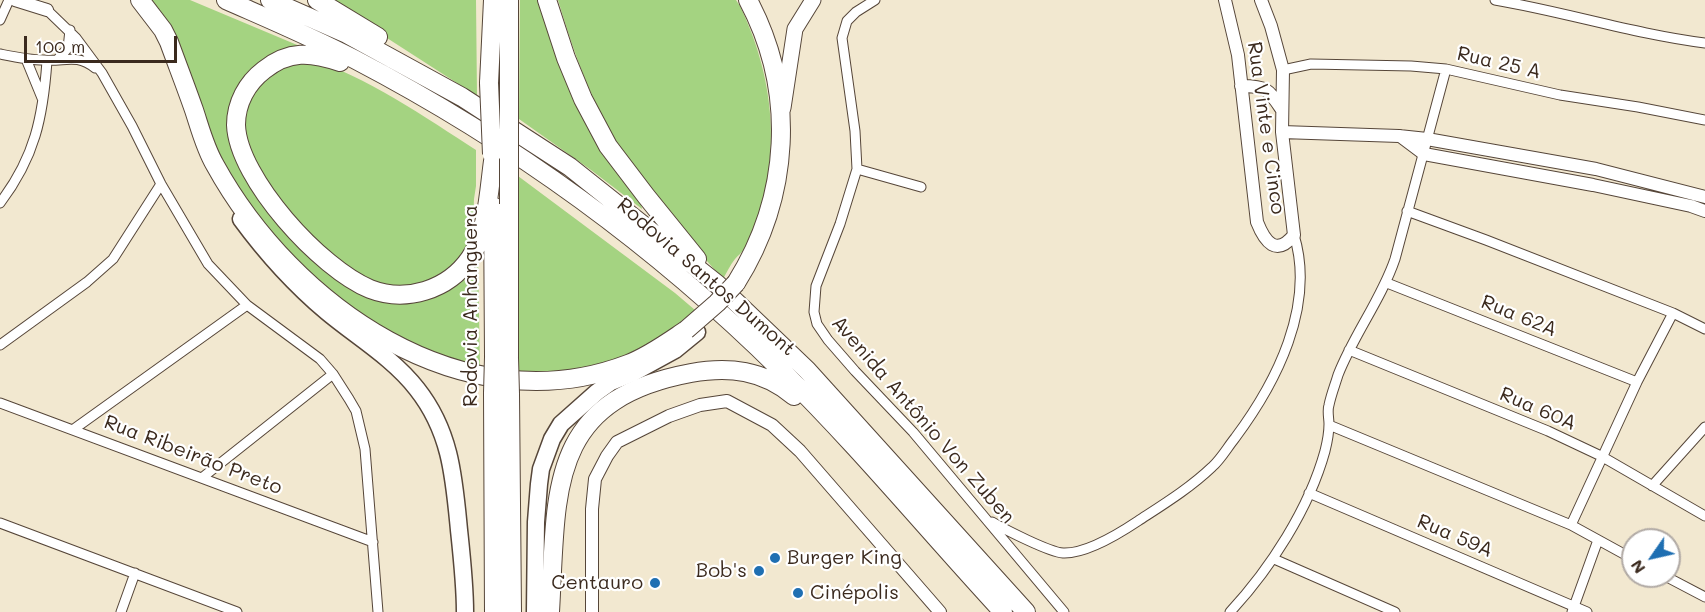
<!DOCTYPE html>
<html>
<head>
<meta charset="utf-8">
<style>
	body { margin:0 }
	#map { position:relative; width:1705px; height:612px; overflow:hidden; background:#f2e8d0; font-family:Mali,sans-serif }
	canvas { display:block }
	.north { position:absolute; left:1621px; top:528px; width:60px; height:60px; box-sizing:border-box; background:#fff; border:2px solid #b1aaa5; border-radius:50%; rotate:236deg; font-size:16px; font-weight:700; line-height:24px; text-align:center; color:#3b2a1e }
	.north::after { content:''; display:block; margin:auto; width:21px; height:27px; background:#1f6fb2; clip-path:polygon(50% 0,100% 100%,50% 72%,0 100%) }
	.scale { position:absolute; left:24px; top:36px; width:153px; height:27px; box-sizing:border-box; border:3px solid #3b2a1e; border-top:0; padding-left:8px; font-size:18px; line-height:21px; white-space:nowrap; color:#3b2a1e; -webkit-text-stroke:4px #fff; paint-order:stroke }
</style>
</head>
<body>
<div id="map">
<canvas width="1705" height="612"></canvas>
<div class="north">N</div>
<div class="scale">100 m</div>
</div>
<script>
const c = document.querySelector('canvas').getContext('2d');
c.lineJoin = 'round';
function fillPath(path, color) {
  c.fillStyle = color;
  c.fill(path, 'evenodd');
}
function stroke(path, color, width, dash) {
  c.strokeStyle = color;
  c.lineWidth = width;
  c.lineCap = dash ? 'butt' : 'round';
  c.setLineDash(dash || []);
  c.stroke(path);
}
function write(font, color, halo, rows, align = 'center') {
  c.font = font + ' Mali,sans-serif';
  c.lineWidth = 4.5;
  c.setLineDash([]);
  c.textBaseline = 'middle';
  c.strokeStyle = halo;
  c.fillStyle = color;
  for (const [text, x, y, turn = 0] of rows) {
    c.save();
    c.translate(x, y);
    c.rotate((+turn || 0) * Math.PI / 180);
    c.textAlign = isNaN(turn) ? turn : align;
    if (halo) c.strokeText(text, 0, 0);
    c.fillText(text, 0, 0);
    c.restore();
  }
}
const green = new Path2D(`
	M148,0H190L302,47L260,62L248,72L238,86L228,121L230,141L242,163L305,248L406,300L478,258L480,367L452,360L415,346L339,301L294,260L253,211L217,152Z
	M328,0H476L477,96Z
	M520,0H542L641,204L642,209L591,170L519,119Z
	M558,0H736L740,6C777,83 784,171 744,249C741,254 738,255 735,259C730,265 727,272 723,279C679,230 632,174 602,116C583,79 570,40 558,0Z
	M309,59C363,74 428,119 476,150V186L474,199L473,225L469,241L462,256L453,266L432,281L398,289L364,279L328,252L279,203L245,146L244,104L269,72Z
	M518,176L675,293L695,310C656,344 611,367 561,373C547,375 532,374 518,374Z`);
const minor = new Path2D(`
	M875,0L856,12L847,21L842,38L855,131L857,169L840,224L816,286L814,312L817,324L828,340L855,371L913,432L1064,612
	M1495,0C1566,12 1634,34 1705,43
	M47,10L76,38L102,73L132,126L161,184L208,264L247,305L320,359L333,374L349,399L356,411L365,449L378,612
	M0,20L9,0
	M0,54C15,57 29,60 44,60C65,62 76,53 95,68
	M26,59L42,98
	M57,60L68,48L70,30
	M1283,70L1311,64L1411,66L1446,69L1560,95L1638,107L1705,120
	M857,169L921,187
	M0,203C35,157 43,117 47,61
	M1407,211L1486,240L1673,313L1705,329
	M1387,283L1637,382
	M0,345L87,282L113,259L161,184
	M1349,350L1548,431L1601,456L1705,516
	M0,403L373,542
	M1329,425L1571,525L1633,559
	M74,429L247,305
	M203,477L333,374
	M1652,486L1705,427
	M1309,493L1587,612
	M992,522C1006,530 1049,552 1063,553C1086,554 1120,533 1138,521C1164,504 1190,488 1212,467C1221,459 1227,448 1235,438C1276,383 1316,306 1294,235
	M0,523L237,612
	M1571,525L1637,382L1673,313
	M1274,559L1395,612
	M1665,576L1705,597
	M121,612L135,573
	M1230,612C1270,569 1309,509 1325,451C1327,443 1329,432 1329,424C1329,418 1327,411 1329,405C1331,395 1335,385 1338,375C1354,334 1381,300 1395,259L1446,69
	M1572,612L1598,540`);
const tertiary = new Path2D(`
	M15,0L47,10
	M1225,0L1238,55L1257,222C1265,242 1276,257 1294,235L1282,132L1283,70L1271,26L1261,0
	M1241,86C1267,86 1268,89 1282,110
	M1282,132L1399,136L1427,139L1596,169L1705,197
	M1400,136L1424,154L1593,185L1691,206L1705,211
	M592,612V509L595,479L607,456L617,442L669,416L700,405L727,401L772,425L800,451L940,612`);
const primary = new Path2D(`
	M783,108L795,29L813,0`);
const trunk = new Path2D(`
	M241,219C266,253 295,285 327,312C357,337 393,358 417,389C451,432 454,478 459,530C462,558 465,585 465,612
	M535,612L536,522L539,484L541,469L552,439L561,424L597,392L611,382L633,373L675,350L697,332`);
const motorway = new Path2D(`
	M140,0L163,30L169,42C177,64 186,87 194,110C200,128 205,148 215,165C292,305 463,427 628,364C649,356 668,342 686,330
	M226,0C269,19 312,37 354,59C511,141 656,246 782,371C860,448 929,532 1003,612
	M270,0L347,34L462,97L570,167L717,284L807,370L1026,612
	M317,0L378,37
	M547,0L566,58L583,99L608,146L646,196L697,259
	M340,62C311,52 289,50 264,70C247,83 236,103 236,125C238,179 321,269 370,289C406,303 448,290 470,258C487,234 489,190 493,161
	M489,83L493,0
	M509,84V0
	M509,204V358
	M493,206L494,357
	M736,283C790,197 797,92 748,0
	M493,393L494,612
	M510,394L512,612
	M550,612C557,492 546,400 691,373C729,366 763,370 794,396`);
const motorwayBridge = new Path2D(`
	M489,83L492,154
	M509,84V204
	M686,330L717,303L736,283
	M509,358L510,394
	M493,393L494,357`);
const markers = [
	[775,558,6,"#1f6fb2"],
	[759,571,6,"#1f6fb2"],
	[655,583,6,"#1f6fb2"],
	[798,593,6,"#1f6fb2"]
];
const streetNames = [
	["Rua 25 A",1499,63,13],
	["Rua Vinte e Cinco",1266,128,82],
	["Rodovia Santos Dumont",706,277,41],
	["Rodovia Anhanguera",471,306,-90],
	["Rua 62A",1519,316,22],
	["Rua 60A",1538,409,23],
	["Avenida Antônio Von Zuben",923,420,49],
	["Rua Ribeirão Preto",193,455,21],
	["Rua 59A",1455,536,23]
];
const poiNames = [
	["Burger King",787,558],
	["Bob's",747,571,"right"],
	["Centauro",643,583,"right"],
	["Cinépolis",810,593]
];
fillPath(green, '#a4d381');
stroke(minor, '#564639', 11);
stroke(tertiary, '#564639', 14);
stroke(primary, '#564639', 17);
stroke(trunk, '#564639', 19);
stroke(motorway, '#564639', 20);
stroke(minor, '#fff', 9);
stroke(tertiary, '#fff', 12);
stroke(primary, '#fff', 15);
stroke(trunk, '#fff', 16);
stroke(motorway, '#fff', 18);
stroke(motorwayBridge, '#564639', 20, []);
stroke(motorwayBridge, '#fff', 18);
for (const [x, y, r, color] of markers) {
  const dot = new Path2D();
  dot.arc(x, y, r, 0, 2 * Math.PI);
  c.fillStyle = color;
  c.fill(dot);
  stroke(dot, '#fff', 2);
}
write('20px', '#3b2a1e', '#fff', streetNames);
write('20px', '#3b2a1e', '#fff', poiNames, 'left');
</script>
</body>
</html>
